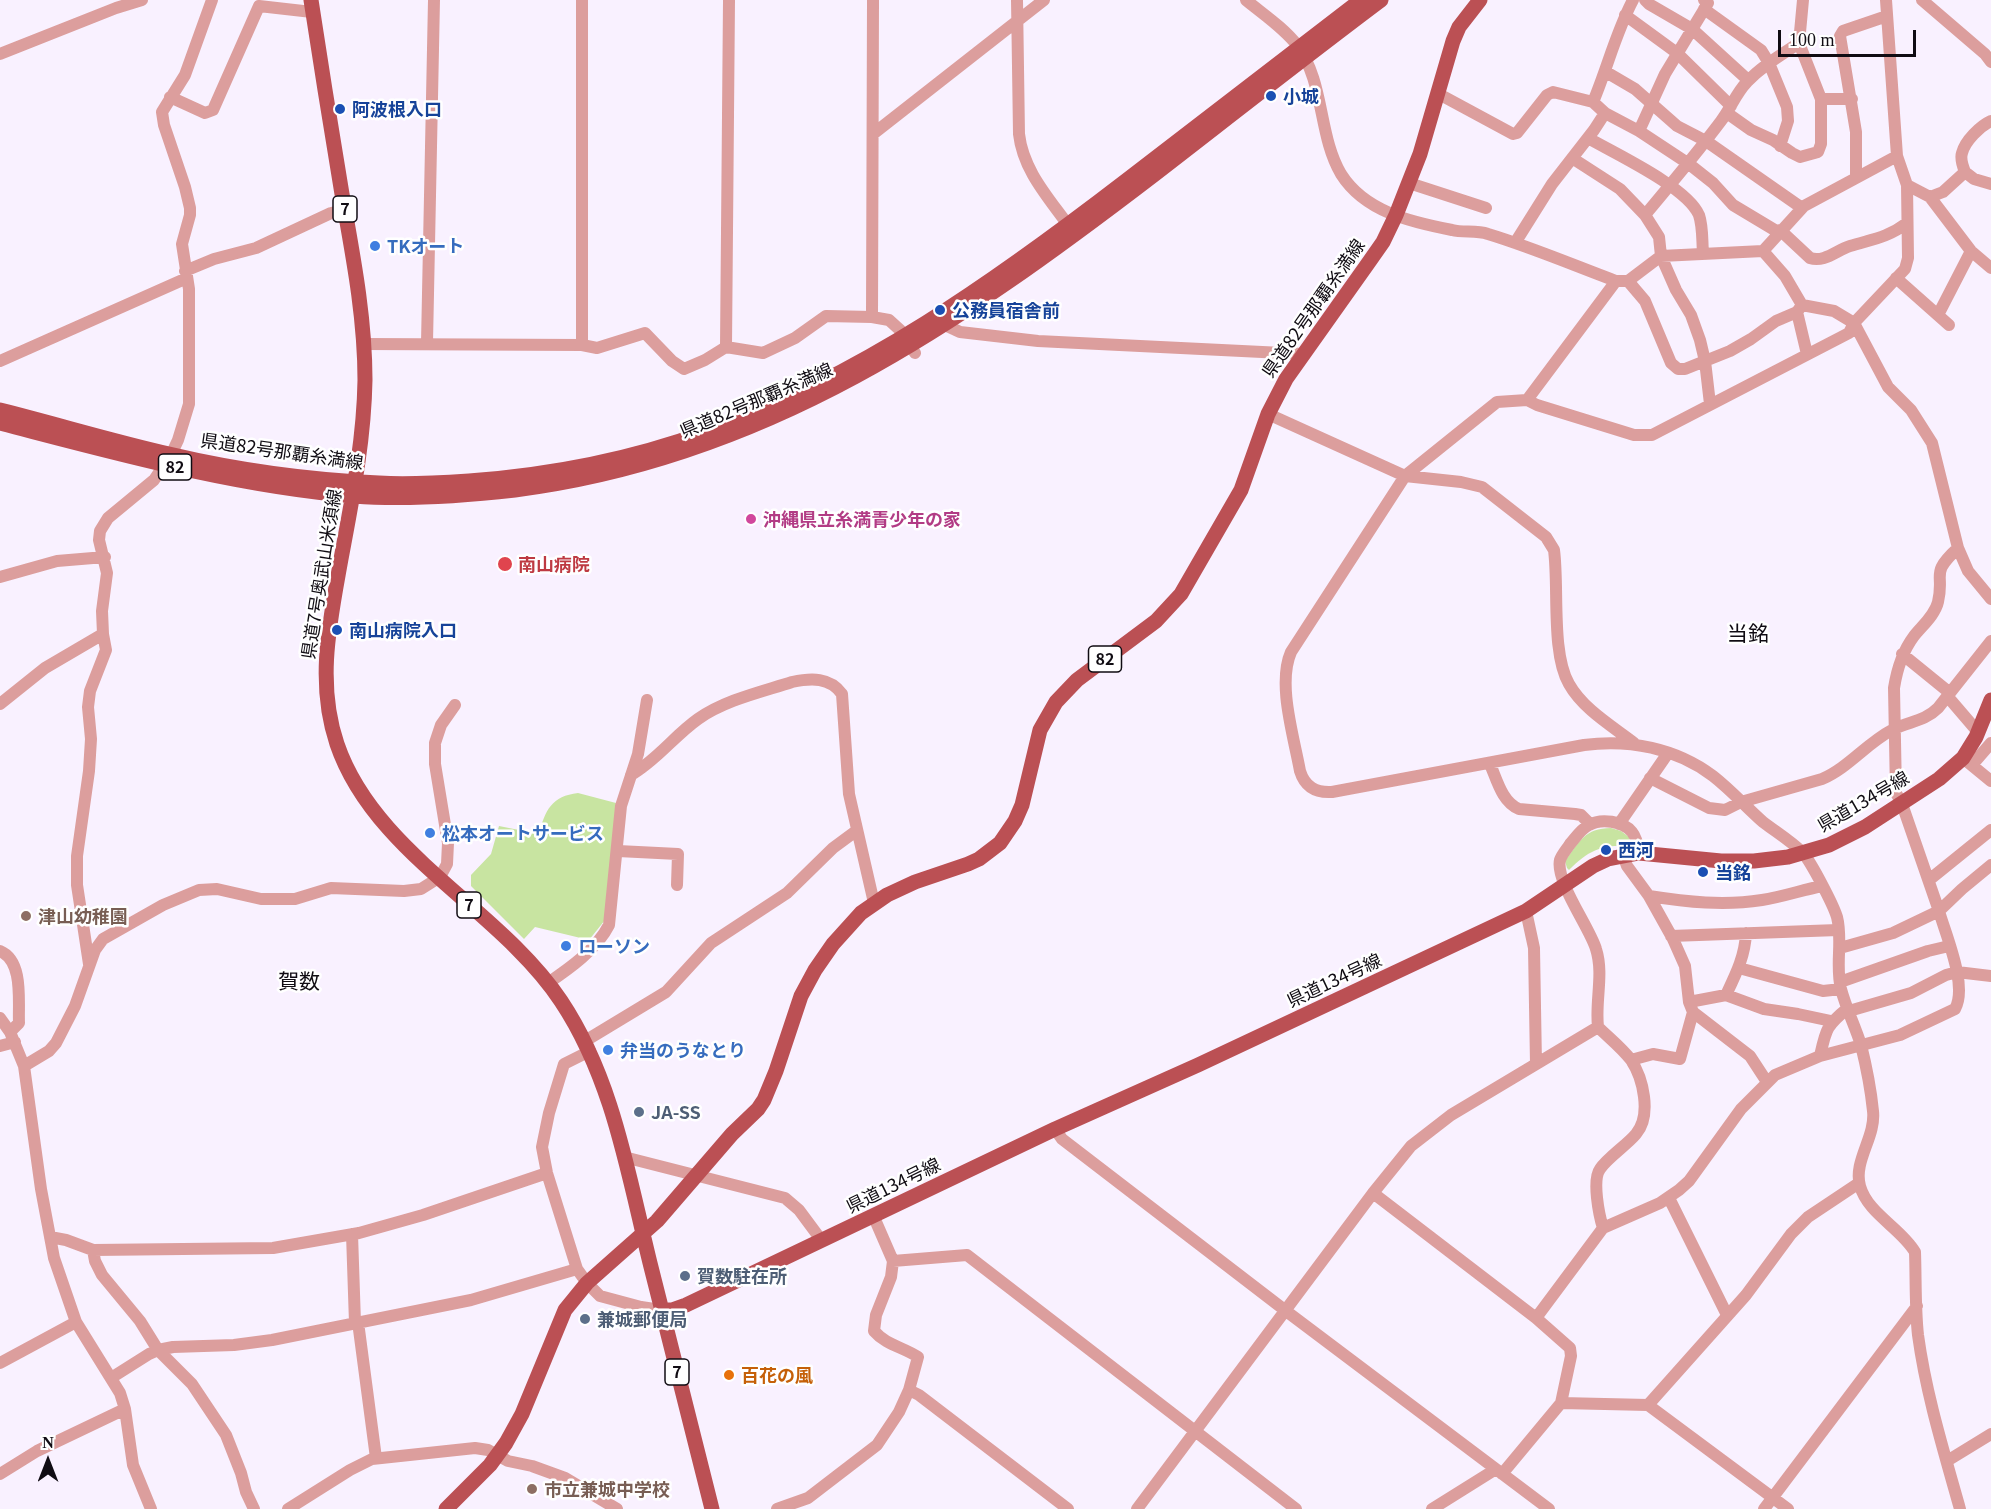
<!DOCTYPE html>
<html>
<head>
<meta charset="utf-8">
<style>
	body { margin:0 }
	#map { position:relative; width:1991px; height:1509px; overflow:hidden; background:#f9f1ff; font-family:Georgia,serif }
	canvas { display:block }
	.north { position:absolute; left:18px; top:1431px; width:60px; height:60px; -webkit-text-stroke:4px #fff; paint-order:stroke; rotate:0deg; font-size:16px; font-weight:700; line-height:24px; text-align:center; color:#100c13 }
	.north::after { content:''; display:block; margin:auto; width:21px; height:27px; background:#100c13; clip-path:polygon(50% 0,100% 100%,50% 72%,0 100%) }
	.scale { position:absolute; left:1778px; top:30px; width:138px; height:27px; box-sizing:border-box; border:3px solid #100c13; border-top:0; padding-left:8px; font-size:18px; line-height:21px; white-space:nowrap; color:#100c13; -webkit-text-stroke:4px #fff; paint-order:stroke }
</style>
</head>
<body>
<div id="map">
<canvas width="1991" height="1509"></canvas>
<div class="north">N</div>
<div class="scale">100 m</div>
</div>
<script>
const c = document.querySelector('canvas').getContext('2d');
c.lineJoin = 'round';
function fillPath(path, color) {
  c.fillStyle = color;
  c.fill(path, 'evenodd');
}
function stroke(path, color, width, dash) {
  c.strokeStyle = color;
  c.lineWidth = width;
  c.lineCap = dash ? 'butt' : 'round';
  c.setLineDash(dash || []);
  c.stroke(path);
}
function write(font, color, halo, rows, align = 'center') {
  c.font = font + ' Georgia,"Noto Sans JP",serif';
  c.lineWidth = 5;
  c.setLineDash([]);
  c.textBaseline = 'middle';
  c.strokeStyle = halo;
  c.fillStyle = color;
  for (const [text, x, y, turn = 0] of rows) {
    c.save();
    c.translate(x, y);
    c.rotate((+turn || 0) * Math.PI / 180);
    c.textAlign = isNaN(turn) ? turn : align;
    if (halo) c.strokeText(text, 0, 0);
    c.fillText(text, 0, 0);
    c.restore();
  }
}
const green = new Path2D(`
	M578,793L616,803L605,920L589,940L535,927L524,939L471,886V875L491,854L499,826L539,834C545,810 552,796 578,793Z
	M1611,828L1621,831L1629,837L1631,846C1601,845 1591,849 1569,870L1567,868L1565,861C1579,842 1585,828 1611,828Z`);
const minor = new Path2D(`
	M1017,0L1019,134C1023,170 1048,197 1068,225
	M1246,0C1263,14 1284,28 1297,45C1325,83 1318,135 1341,174C1365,212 1411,222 1452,230C1463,233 1476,230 1488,234C1531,247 1573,265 1616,281H1628L1661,256L1763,251L1804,206L1897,156
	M1645,0L1649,4L1692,29L1748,80
	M1886,0L1897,156L1907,185L1908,258L1905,269L1854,323L1849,333L1652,435H1634L1537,405L1527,400L1497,402L1405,476L1291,652C1277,684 1294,737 1300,771C1305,787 1316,793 1332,792L1584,745C1629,739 1676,748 1713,776C1731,790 1746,807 1763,822C1776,832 1791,841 1803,853C1811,862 1833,904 1837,917C1843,940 1835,966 1841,989C1846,1008 1855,1026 1861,1045C1866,1065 1871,1091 1873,1111C1876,1137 1853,1161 1860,1186C1868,1214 1901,1228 1915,1252C1916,1279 1915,1308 1918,1335C1926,1394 1944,1452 1960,1509
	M1922,0L1985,54L1991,62
	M1704,9L1761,50L1769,63L1787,107L1788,121L1780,146
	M1625,15L1677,53L1731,106
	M0,54L116,8L142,0
	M1606,72L1635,89L1677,126L1706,141L1802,208
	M1437,93L1513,134L1517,133L1547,95L1553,92L1593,102L1605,113
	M170,97L205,113L213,110L259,6L312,12
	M1821,99H1852
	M1593,102C1607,69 1616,32 1633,0
	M1727,113L1751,130L1773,140L1792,153L1800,157L1818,152L1821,144V99L1799,43L1803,0
	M1991,121C1980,126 1965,141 1962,153C1960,159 1963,167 1965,172L1974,179L1991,184
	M1639,131L1665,74L1708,3L1704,0
	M873,134L1044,0
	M1588,138C1616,154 1687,187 1699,215C1703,227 1702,241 1703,253
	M1572,158L1620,189L1645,215L1659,237L1661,256L1676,290L1691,315L1700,340L1705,361L1710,404
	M1856,178V132L1840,36L1843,31L1887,16
	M1409,183L1486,208
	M1907,185L1930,197L1971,251L1991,268
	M1930,197L1943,192L1965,172
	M1645,215C1671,184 1697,153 1721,121C1731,108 1736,93 1747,82C1762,66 1781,55 1799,43
	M1780,230L1810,258C1824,263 1837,250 1850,246C1873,239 1887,238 1907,223
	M1515,243L1552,184L1594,130L1605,113L1639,131L1689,164L1713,183L1733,205L1778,232
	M1763,251L1785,276L1802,305L1834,311L1854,323L1888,387L1911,410L1932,443L1958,548L1968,571L1991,599
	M185,271L214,259L256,248L331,213L345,210
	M1896,278L1949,325
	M1628,281L1645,301L1671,363L1678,369H1685L1730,351L1751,339L1776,321L1797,312L1802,305
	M1797,312L1807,354
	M1938,315L1971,251
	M872,317L873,0
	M945,325L960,332L1038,341L1303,354
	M427,343L434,0
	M364,344L582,345L597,348L645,333L672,361L684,369L705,360L726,347L763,353L795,338L826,316L872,317L889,320L900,330L915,353
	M582,345V0
	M726,347L729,0
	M0,361L187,278
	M1527,400L1616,281
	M1268,414L1405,476L1461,482L1482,487L1546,537L1554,550C1559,587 1551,653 1569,684C1583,709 1612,726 1634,743
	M171,455L178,440L189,404V289L182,244L190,215V208L185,187L164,125L162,112L185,75L212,0
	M0,577L57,561L105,557
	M1902,654L1950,693
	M1948,697L1978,732
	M0,704L45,668L103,634
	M1963,758L1991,781
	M1490,764C1497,780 1502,802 1519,809L1575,814L1581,815L1590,824
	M1972,765L1991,743
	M631,775C657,760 674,736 698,719C725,700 761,692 792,682C811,678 830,677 842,694L849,794L874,903
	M1650,778L1709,808L1725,810L1741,802L1822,779C1848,768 1867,743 1892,730C1909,721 1924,722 1938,708L1991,641
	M1619,824L1668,753
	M618,851L678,854L677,885
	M1623,855L1627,866L1649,896L1673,939L1685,966L1689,1002L1693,1012L1750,1056L1767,1082
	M1929,880L1991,830
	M1649,896C1687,902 1724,906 1762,900C1782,897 1802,890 1822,886
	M1526,911L1534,948L1536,1064
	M1671,936L1838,930
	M1840,948L1893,933L1939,911L1902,804L1896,793L1894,688C1897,669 1902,652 1914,636C1922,626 1935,615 1938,602C1945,572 1929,575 1958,548
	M0,951C24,961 18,1002 19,1023L10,1032
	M89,964L77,885V856L89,771L91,739L88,707L90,691L106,650L103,634L102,611L107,573L99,540L100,531L108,518L154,480L164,465
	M1739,968L1823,991L1841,989
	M1840,982L1928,951L1949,946
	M548,983C570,968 597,949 609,925L621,806L638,754L647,700
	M1726,995C1736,974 1745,956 1746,933
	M1689,1002L1726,995L1764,1009L1798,1014L1831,1021
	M1849,1011L1911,993L1946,975L1957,972L1991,976
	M0,1018L10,1032L24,1066L41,1189L54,1258L76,1322L120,1393L125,1409L133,1465L151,1509
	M585,1041L666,992L711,943L787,893L833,848L856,831
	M0,1046L15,1042
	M590,1051L564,1064L549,1113L542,1147L547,1173L577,1269L587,1283L600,1296L641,1307L661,1310
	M1820,1056C1826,1029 1826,1026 1848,1008
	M1631,1060L1653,1054L1680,1059L1693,1012
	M24,1066L49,1051L56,1043L75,1006L95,950L103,939L163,905L199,890L217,889L261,899H295L331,888L404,891L421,889L440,877L447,864L448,843L435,764V743L441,725L455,705
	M1055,1129L1062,1139L1286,1311L1549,1509
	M624,1157L785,1198L799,1210L822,1241
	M1373,1193L1536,1318L1570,1348L1571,1356L1561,1403L1502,1474
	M1669,1198L1727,1315
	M1603,1228C1599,1215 1592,1180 1600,1169C1607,1158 1627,1145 1636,1134C1652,1115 1643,1078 1631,1060C1622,1048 1608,1037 1598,1027C1595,1001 1604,974 1596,949C1590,928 1555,881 1560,860C1562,854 1567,849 1570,844C1576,837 1581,829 1589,825C1601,818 1623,821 1632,832C1637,838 1638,846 1639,853
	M352,1234L355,1323
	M50,1237L66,1240L93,1250L273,1248L359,1233L423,1215L547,1173
	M93,1250L95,1261L102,1275L140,1321L158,1350L192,1384L226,1435L241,1473L246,1492L254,1509
	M893,1261L967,1255L1296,1509
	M1536,1318L1603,1228L1660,1203L1679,1190L1689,1181L1741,1109L1775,1075L1820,1056L1900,1035L1955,1009C1968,986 1946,936 1939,911L1962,889L1991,865
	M358,1322L376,1458
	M0,1363L76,1322
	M111,1378L149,1354L158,1350L173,1347L234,1345L272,1340L471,1300L577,1269
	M909,1390L919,1395L1068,1509
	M1561,1403L1648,1405L1788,1509
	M1648,1405L1746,1295L1791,1234L1808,1217L1859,1183
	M1947,1461L1991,1434
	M0,1474L37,1451L125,1409
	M288,1509L350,1470L372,1459L475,1448L488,1450L508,1461L532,1466L565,1478L617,1509
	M777,1509L808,1498L877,1445L899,1412L909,1390L918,1357C903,1347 886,1345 874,1331L876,1315L891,1277L893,1261L873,1215
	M1137,1509L1373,1193L1411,1146L1451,1115L1598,1027
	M1432,1509L1496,1469
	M1764,1509L1917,1306`);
const major = new Path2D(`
	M311,0C321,65 331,129 342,194C353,256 365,317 365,380C364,441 352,500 341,559C330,621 316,682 337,744C374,853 500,909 561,1001C613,1079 628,1174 650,1263C670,1345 691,1427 712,1509
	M0,410C56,424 112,441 169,454C237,470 309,480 379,483C409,485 439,483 469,481C550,475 629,460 706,432C861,377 997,280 1127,180C1205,120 1283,60 1361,0
	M0,423C116,453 234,486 354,496C407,500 462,496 515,490C767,458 959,324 1155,174C1230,116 1305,57 1381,0
	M661,1310H672L686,1305L1055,1129L1198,1065L1526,911L1593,866L1608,859L1639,853L1721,861H1754L1788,857L1829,845L1865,827L1939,779L1963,758L1976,737L1991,700
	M446,1509L490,1465L506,1443L522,1414L565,1310L587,1283L657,1221L732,1134L758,1109L764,1100L776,1071L801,996L815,970L833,944L861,913L887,895L915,882L968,864L979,859L1000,843L1015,821L1022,805L1040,730L1056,702L1077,680L1156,621L1181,594L1241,490L1268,414L1286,379L1369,262L1383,242L1396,215L1420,154L1453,41L1459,27L1480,0`);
const markers = [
	[1271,96,6,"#1a4fb4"],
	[340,109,6,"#1a4fb4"],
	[375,246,6,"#3f7fe0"],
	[940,310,6,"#1a4fb4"],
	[751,519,6,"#d1479c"],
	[505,564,8,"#e0444e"],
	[337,630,6,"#1a4fb4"],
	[430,833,6,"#3f7fe0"],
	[1606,850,6,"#1a4fb4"],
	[1703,872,6,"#1a4fb4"],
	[26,916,6,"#8d6e63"],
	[566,946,6,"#3f7fe0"],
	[608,1050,6,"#3f7fe0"],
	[639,1112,6,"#5c6f8a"],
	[685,1276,6,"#5c6f8a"],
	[585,1319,6,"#5c6f8a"],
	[729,1375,6,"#e8710a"],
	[532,1489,6,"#8d6e63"]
];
const shields = [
	[345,209,24],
	[175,467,33],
	[1105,659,33],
	[469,905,24],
	[677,1372,24]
];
const shieldNames = [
	["7",345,209],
	["82",175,467],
	["82",1105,659],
	["7",469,905],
	["7",677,1372]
];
const transitNames = [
	["小城",1283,96],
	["阿波根入口",352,109],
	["公務員宿舎前",952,310],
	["南山病院入口",349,630],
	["西河",1618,850],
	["当銘",1715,872]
];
const shopNames = [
	["TKオート",387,246],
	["松本オートサービス",442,833],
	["ローソン",578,946],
	["弁当のうなとり",620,1050]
];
const streetNames = [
	["県道82号那覇糸満線",1313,308,-55],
	["県道82号那覇糸満線",756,400,-23],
	["県道82号那覇糸満線",282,451,8],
	["県道7号奥武山米須線",321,574,-81],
	["県道134号線",1863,801,-30],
	["県道134号線",1334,980,-25],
	["県道134号線",893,1185,-26]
];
const hotelNames = [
	["沖縄県立糸満青少年の家",763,519]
];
const healthNames = [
	["南山病院",518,564]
];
const educationNames = [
	["津山幼稚園",38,916],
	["市立兼城中学校",544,1489]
];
const serviceNames = [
	["JA-SS",651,1112],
	["賀数駐在所",697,1276],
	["兼城郵便局",597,1319]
];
const foodNames = [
	["百花の風",741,1375]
];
const quarterNames = [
	["当銘",1748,633],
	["賀数",299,981]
];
fillPath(green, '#c8e4a1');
stroke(minor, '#dc9e9d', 12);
stroke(major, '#bb5054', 15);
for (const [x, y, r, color] of markers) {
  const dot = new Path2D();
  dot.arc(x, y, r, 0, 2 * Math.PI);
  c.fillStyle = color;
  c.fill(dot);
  stroke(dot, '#fff', 2);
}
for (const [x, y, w] of shields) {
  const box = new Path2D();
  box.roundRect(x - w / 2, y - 13, w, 26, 4.5);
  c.fillStyle = '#fff';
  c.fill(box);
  stroke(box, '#100c13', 1.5);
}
write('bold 16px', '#100c13', null, shieldNames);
write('bold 18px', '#164399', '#fff', transitNames, 'left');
write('bold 18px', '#366cbe', '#fff', shopNames, 'left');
write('18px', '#100c13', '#fff', streetNames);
write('bold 18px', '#b23c85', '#fff', hotelNames, 'left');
write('bold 18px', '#be3a42', '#fff', healthNames, 'left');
write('bold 18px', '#785e54', '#fff', educationNames, 'left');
write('bold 18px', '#4e5e75', '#fff', serviceNames, 'left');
write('bold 18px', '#c56008', '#fff', foodNames, 'left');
write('21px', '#100c13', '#fff', quarterNames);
</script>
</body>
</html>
